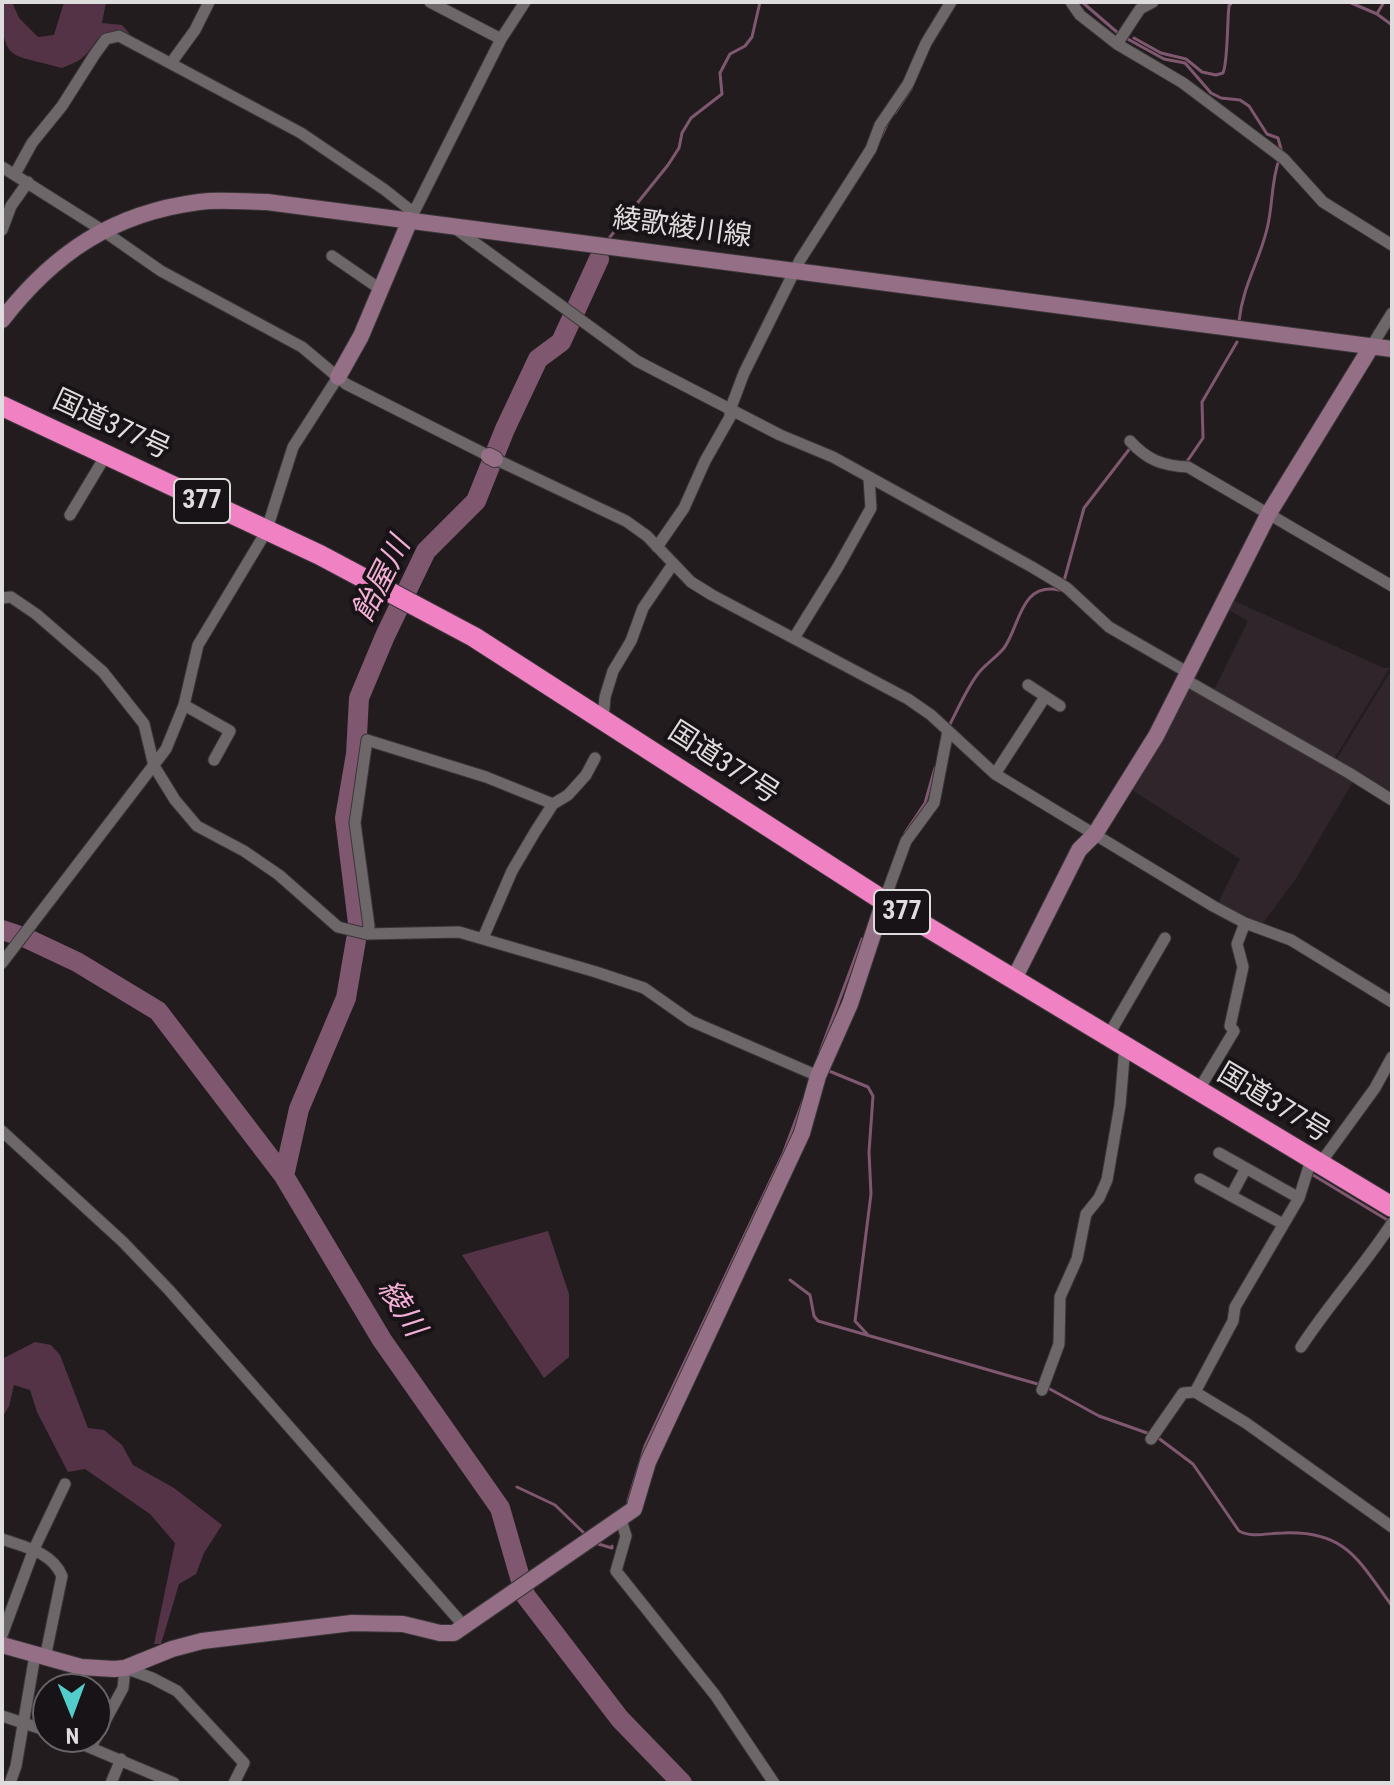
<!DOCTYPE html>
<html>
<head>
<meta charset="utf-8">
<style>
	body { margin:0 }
	#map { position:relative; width:1394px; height:1785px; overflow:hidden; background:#221c1f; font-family:"Roboto Condensed",sans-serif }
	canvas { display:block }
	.frame { position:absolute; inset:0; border:4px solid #dfdcdd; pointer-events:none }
	.north { position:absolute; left:32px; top:1673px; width:80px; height:80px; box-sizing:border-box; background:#181316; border:2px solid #686366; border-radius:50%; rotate:179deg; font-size:22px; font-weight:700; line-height:32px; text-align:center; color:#dfdcdd }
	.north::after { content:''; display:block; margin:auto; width:28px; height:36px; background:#52cdcc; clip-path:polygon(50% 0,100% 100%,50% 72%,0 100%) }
</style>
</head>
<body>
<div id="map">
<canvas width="1394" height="1785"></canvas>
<div class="frame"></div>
<div class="north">N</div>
</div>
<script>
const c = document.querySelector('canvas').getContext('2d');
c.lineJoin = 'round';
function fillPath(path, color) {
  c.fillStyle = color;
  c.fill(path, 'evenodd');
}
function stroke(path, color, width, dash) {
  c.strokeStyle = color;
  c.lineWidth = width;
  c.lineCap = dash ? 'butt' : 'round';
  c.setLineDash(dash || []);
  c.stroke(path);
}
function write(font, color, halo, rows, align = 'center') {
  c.font = font + ' "Roboto Condensed","Noto Sans JP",sans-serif';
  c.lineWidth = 8;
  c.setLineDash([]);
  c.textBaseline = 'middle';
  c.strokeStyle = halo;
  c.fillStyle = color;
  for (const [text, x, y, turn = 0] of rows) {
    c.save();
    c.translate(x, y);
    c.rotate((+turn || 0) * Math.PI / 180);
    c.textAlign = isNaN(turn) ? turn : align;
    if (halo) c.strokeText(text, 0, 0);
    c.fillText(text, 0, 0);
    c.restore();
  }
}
const built = new Path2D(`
	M1232,600L1384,668H1390L1334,759L1213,692L1248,621L1227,609Z
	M1392,669V794L1336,760Z
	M1188,685L1354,780L1295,880L1262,924L1218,903L1240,859L1129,788Z`);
const green = new Path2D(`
	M2,2H12L19,18L38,37L54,35L64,2H106L102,23L122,25L130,34C95,25 101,43 81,59C75,63 68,65 62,68C10,53 2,64 2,2Z
	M548,1231L569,1294V1357L544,1378L462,1255Z
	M35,1342L51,1345L60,1355L88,1428L104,1430L122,1445L133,1465L174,1488L222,1525L204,1553L196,1574L179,1584L161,1644H154L175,1543L150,1514L85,1469L68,1472L37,1412L30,1390L14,1385L9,1406L2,1418V1359Z`);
const stream = new Path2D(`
	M1082,2L1118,33
	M1349,2L1377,14L1392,25
	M1378,12L1384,2
	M1124,37L1164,59L1185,63L1211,93L1221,98L1240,100L1249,106L1267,134L1278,138L1282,153
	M1134,38L1161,53L1186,59L1202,72L1216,75L1223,73C1228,61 1227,23 1229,6L1232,2
	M895,113L911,89
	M881,137L888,122
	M610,237L668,165L679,148L682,133L691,118L722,94L720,73L730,54L745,46L752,37L760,2
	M1239,321C1243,285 1259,262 1267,229C1273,206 1271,181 1279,160
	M1186,463L1203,438L1202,402L1237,342
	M1064,581L1084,508L1131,447
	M949,726C958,709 966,690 977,675C984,665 996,658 1004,648C1020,626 1020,582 1059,590
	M905,833L925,803L935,768
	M820,1052L862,939
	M829,1071L868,1087L873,1096L869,1152L871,1194L855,1321L868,1335
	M1313,1175L1389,1221
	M790,1280L810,1295L814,1316L818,1321L1041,1385
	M1048,1388L1099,1416L1150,1434
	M1157,1437L1193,1464L1239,1531C1252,1538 1268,1533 1283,1533C1346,1530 1359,1561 1392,1606
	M517,1487L555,1505L586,1535
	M628,1501L645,1446L783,1154L803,1101
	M595,1543L612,1548V1546`);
const river = new Path2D(`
	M358,923L345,818L356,754L359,698L385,636L426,551L476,501L505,429L538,359L561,342L599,259
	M2,930L26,938L77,962L158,1011L284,1176L382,1340L500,1508L525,1595L620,1719L682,1783
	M284,1176L299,1109L346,998L356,940`);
const street = new Path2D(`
	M430,2L501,39
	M1071,2L1080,15L1117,44L1183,83L1284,159L1323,202L1392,245
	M1117,44L1140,9L1153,2
	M171,63L195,30L209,2
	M2,167L102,230L161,271L302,347L346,384L489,456
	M15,174L32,143L62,106L95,54L106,39L119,36L301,133L385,190L414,213
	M410,220L501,39L525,2
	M452,226L637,361L780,435L833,457L1032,567L1067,588L1109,627L1187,672
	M2,230L11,206L28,182
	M332,256L380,289
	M1371,347L1392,313
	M1130,441C1147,460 1163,466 1188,467L1392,586
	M495,459L626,521L647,536L691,582L712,595L908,699L931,715L995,774L1213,906L1245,923L1291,940L1392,1002
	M70,515L106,455
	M657,547L684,508L705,461L730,417V410L744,373L800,260L871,149L880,125L908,84L926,43L951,2
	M2,598L11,597L36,614L103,672L144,724L154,766L175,800L197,826L244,851L279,875L338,927L367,934L459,932L596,972L644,988L691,1021L818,1076
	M794,638L838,567L871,508L869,479
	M1184,679L1349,773L1392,800
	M1028,685L1060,706
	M184,705L230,731L214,760
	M603,720L605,697L613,671L631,641L643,608L673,564
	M995,774L1045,697
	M884,901L906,841L934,803L948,731
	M367,934L369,926L355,823L367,740L486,777L553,804
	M483,938L512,871L535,832L553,804L568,795L586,775L595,758
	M2,963L166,749L184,705L198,645L266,532L293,447L338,377
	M1108,1036L1165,938
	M1198,1091L1234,1031L1230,1026L1243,967L1237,944L1245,923
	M2,1131L123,1242L169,1290L465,1627
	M1219,1153L1299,1198
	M1319,1165L1375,1088L1392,1057
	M1200,1179L1283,1224
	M1231,1196L1246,1168
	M1301,1347C1329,1304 1364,1266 1392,1223
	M1042,1390L1059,1344L1060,1297L1077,1259L1086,1214L1099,1198L1107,1180L1120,1105L1125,1046
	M1195,1392L1233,1321L1235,1307L1299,1198L1311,1160
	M1151,1439L1183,1393L1195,1392L1246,1423L1392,1527
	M621,1520L626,1536L616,1571L715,1695L774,1783
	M2,1539C25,1547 52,1552 62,1576L45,1658
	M2,1635L34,1549L65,1484
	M2,1716L48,1731
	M65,1737L174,1783
	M91,1747L123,1688L125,1668L152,1678L177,1691L244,1763L234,1783
	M10,1783L16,1766L35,1655
	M111,1783L121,1759`);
const secondary = new Path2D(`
	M2,320C54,253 113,213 199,202C221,199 245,202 267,202L1392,349
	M338,377L361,336L410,220
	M489,456L495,459
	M1014,979L1079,850L1095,834L1156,736L1269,513L1371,347
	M2,1645L81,1667L114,1669L125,1668L172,1649L202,1641L352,1623L403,1624L440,1633H454L634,1509L648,1462L802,1133L818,1076L850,1004L884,901`);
const highway = new Path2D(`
	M2,406L320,555L474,637L884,901L1392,1207`);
const shields = [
	[202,501,56],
	[902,912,56]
];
const shieldNames = [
	["377",202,501],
	["377",902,912]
];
const streetNames = [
	["綾歌綾川線",682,229,8],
	["国道377号",111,426,25],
	["国道377号",723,764,33],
	["国道377号",1273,1104,31]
];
const waterNames = [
	["飴屋川",383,580,-63],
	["綾川",400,1309,58]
];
fillPath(built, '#30252b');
fillPath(green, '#553347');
stroke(stream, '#7f576e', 3);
stroke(river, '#7f576e', 20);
stroke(street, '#3a3638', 13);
stroke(secondary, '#3a3638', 18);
stroke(highway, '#3a3638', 22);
stroke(street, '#6d676a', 11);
stroke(secondary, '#946f85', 16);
stroke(highway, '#f082c4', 20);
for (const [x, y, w] of shields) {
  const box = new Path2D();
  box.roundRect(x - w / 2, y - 22, w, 44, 6);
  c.fillStyle = '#181316';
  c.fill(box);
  stroke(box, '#dfdcdd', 2);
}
write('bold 26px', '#dfdcdd', null, shieldNames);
write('28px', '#dfdcdd', '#181316', streetNames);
write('italic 30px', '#f2aed5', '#181316', waterNames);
</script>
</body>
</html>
